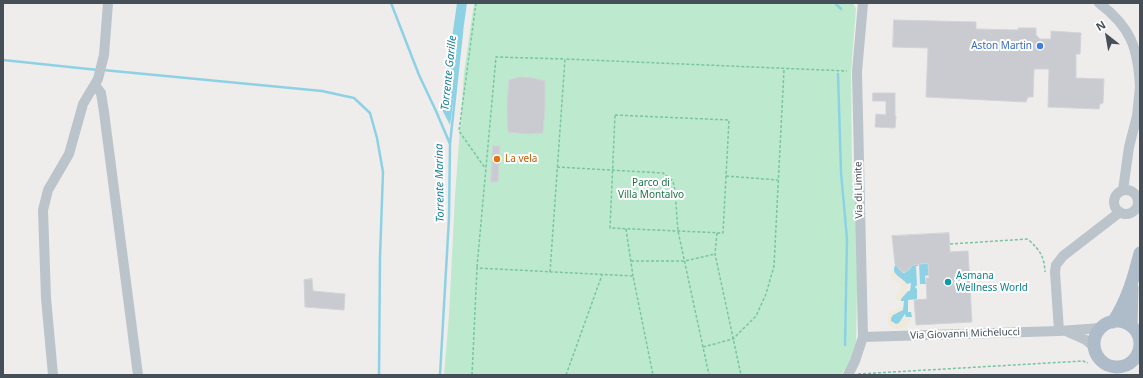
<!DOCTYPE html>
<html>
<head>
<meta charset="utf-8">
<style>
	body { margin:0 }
	#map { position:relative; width:1143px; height:378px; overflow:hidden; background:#efecec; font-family:"Noto Sans",sans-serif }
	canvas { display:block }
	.frame { position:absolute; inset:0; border:4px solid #464f58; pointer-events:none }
	.north { position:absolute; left:1087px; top:16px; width:40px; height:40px; -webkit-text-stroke:3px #fff; paint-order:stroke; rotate:329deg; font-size:11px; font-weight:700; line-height:16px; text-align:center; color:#464f58 }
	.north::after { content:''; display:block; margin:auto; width:14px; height:18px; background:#464f58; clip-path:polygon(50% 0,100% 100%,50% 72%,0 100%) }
</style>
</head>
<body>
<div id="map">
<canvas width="1143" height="378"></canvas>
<div class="frame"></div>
<div class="north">N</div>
</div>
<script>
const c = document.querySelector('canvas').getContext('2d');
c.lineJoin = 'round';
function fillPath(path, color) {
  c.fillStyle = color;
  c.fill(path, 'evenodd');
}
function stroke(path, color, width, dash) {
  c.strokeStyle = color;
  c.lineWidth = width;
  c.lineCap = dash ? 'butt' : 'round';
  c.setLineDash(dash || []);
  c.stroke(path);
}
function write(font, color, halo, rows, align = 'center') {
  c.font = font + ' "Noto Sans",sans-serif';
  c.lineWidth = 4;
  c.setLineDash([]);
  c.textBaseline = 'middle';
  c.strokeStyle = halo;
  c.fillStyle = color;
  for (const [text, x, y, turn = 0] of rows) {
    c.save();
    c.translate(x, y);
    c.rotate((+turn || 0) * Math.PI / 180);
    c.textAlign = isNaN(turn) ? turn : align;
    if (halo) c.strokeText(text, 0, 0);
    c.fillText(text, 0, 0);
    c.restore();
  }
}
const green = new Path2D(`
	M474,3H853L856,9L851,72L852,177L858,231L856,348L848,365L841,375H444L449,315L455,196L464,73Z`);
const sand = new Path2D(`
	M894,271C901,285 917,280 901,299V301H898V299H895V296L901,290V285C897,281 891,281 890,274H892V272Z
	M901,307H904L903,310C898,314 890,313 891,321L894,324H898L906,316V318L912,317L907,327C899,330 891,330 887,322L888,314L887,312L889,310L890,312Z`);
const water = new Path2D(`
	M457,3H467L450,125L439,104L443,101Z
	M928,263L929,275L925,276L926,284H920L919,264Z
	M896,264L902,272L904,273L909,270L913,265L918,264V266H916L917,285L915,287L917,289V299L908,300V312H911L912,317H906L905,314L899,323L896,324L891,321V318L893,315L903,310L904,301H901V299L908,291H910L911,283L907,284C902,277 889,274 896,264Z`);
const stream = new Path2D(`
	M391,3L419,75L436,111L450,144L449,218L440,375
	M835,3L841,9
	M3,60L98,70
	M103,70L322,91L354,98L370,113L377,138L383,172L380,257L379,375
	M838,74L841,172L847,239L845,345
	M450,144L462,31`);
const building = new Path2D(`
	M894,20L976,22V29L1018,30V28H1036V35L1040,39H1051V31L1081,33L1080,54H1076V78L1104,79L1103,103L1100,104L1099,109L1048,107L1049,69H1034L1033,97H1028L1026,102L926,97L928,48L893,47Z
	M521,77L533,78L545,81V107L543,133L529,134L508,132L507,105L509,80Z
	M873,93H895V116H896L895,128L875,127L876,114L886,115V101H873Z
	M493,146H500L498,182H491Z
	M949,233L950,252L968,251L972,322L916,325L914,300L927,299L926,278H929L928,263L913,265L906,272H902L895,264L892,236Z
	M312,279L313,291L345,294L344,310L305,307L304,280Z`);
const path = new Path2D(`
	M476,3L459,131L485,168
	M615,115L729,120L723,233L610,228Z
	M557,167L663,173L673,181L675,191L678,231L709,375
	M726,176L778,180
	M626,229L633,276
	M717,233L715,254L741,375
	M950,244L1028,239C1040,251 1044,255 1045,272
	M631,261H685L715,254
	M477,267L496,57L565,59
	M550,272L565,59L847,71
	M703,347L733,339L756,316L766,294L774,266L784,69
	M858,374L1083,361L1088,363
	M472,375L477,268L633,276L653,375
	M566,375L602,275`);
const minor = new Path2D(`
	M1099,3C1131,27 1138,48 1140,87
	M95,85L101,93L104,112L138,375
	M1123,190L1129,147L1137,116L1140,87
	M1114 202a12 12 0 1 1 24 0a12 12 0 1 1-24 0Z
	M1059,331L1055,272L1056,265L1063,256L1120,212
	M1068,332L1086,340L1095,348
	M863,337L1059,331L1101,328
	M53,375L46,298L43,210L48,190L69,154L83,104L98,79L104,55L108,3
	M848,375L855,361L863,337L857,72L863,3`);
const major = new Path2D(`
	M1094 344a23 23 0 1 1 46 0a23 23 0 1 1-46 0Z
	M1113,322C1127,301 1134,277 1140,253
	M1131,326L1132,288`);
const markers = [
	[1040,46,4,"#3f7fe0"],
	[497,159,4,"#e8710a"],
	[948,282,4,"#0f9aa8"]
];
const shopNames = [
	["Aston Martin",1032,46]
];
const foodNames = [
	["La vela",505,159]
];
const parkNames = [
	["Parco di",651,183],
	["Villa Montalvo",651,195]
];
const streetNames = [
	["Via di Limite",859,190,-91],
	["Via Giovanni Michelucci",965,334,-2]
];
const cultureNames = [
	["Asmana",956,276],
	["Wellness World",956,288]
];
const waterNames = [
	["Torrente Garille",449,73,-84],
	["Torrente Marina",440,183,-91]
];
fillPath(green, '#bdeacf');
fillPath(sand, '#f0eadd');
fillPath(water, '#8dd2e4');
stroke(stream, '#8dd2e4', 2.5);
fillPath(building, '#cacbd1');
stroke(building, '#d1d3d7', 1);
stroke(path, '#78c59f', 1.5, [3, 2]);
stroke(minor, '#bbc4cb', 10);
stroke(major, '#aebcc9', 13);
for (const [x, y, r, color] of markers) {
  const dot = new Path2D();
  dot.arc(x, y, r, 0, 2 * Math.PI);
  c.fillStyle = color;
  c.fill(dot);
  stroke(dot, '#fff', 1.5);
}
write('10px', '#366cbe', '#fff', shopNames, 'right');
write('10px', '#c56008', '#fff', foodNames, 'left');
write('10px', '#1d7348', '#fff', parkNames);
write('10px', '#464f58', '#fff', streetNames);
write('10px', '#0d838f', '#fff', cultureNames, 'left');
write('italic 11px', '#177e9a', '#fff', waterNames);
</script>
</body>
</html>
